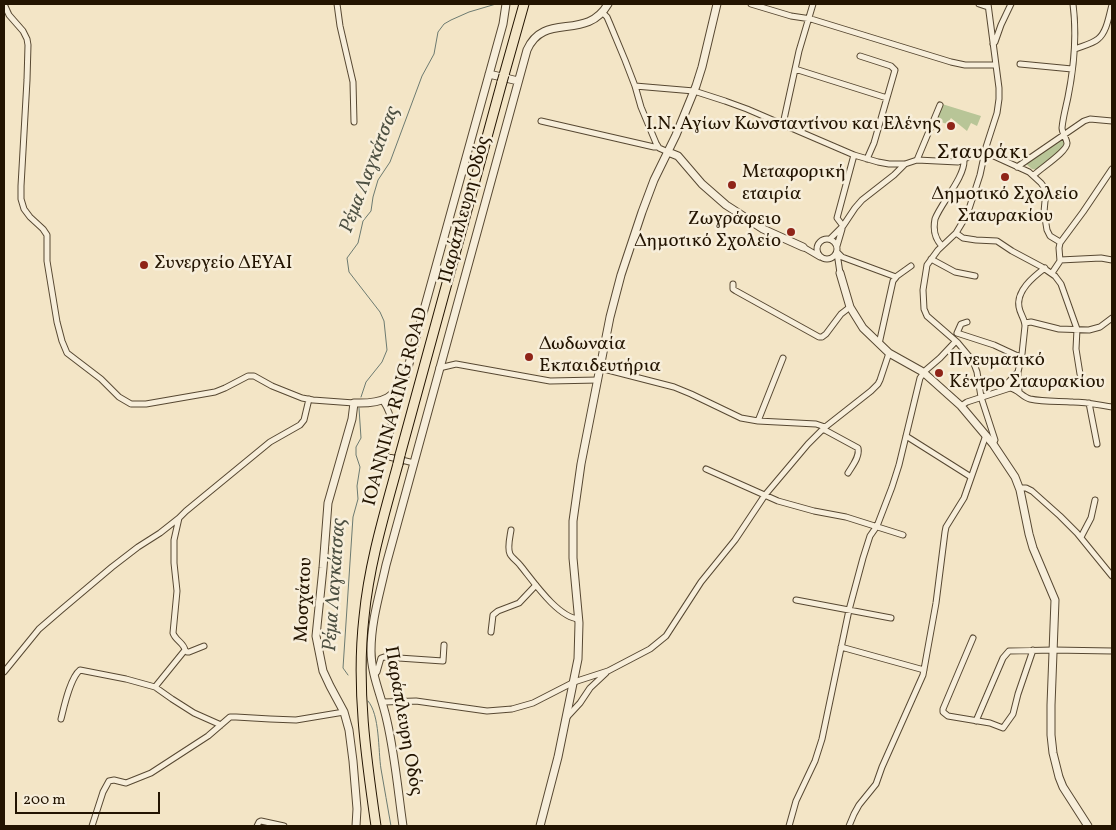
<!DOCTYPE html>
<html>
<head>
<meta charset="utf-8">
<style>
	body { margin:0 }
	#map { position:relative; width:1116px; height:830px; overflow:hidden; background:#f3e5c6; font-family:Vollkorn,serif }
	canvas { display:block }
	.frame { position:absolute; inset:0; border:5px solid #231401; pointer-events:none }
	.scale { position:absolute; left:15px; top:792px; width:145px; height:22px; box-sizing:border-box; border:2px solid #231401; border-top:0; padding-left:6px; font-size:15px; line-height:18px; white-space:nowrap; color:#231401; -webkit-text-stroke:4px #f7eeda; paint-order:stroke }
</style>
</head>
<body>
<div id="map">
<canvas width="1116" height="830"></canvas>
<div class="frame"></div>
<div class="scale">200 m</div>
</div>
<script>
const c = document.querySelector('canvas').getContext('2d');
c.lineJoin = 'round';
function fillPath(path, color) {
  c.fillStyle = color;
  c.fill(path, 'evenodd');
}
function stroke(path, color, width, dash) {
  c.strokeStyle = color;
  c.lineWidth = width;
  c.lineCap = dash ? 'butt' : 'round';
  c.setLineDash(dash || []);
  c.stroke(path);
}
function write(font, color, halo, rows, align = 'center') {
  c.font = font + ' Vollkorn,serif';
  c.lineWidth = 5;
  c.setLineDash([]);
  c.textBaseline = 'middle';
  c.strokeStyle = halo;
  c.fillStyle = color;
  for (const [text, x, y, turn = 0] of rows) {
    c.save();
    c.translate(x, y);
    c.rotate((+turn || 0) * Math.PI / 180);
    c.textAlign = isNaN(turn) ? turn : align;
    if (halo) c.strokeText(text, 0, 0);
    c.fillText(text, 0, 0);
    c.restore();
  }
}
const green = new Path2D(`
	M942,104L981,116L977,126L971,123L967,131L951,118L947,124L935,120Z
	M1062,137L1066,145L1063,148L1051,158L1038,170L1032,169L1025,163Z`);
const stream = new Path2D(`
	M361,397L366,382L382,362L387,350L384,321L380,312L349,272L347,258L358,243L363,221L371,211L373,197L378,180L390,162L422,76L434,54L438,32L444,24L451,20L469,12L496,4
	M348,675L343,668L353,517L358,499L357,486L360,467L356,455V447L361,438L359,408
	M368,701C380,715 378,750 381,769C384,788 388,807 391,826`);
const minor = new Path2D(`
	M4,4L9,15L23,31L27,39L28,45L27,80L21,186V199L24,209L30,217L43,229L47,235V261L57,322L62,341L67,353L101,379L119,397L131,404H146L215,392L225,388L248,376H254L272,386L302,398L313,400L354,403
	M337,4L340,26L353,82L354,122
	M751,4L791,16L811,19L951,62L965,65H995
	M979,4L988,7
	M988,4L999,88V99L997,113L986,147L980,175L968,212L962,223L956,233L938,250L927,265L923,290L924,309L927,316L958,343L973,361L977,372L981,397L995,440L993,444
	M602,12L607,17L610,24L625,60L635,86L641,107L656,143L659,148L668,152
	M993,44L995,42L1001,25L1011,4
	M1075,49C1082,46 1092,44 1098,39C1107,32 1109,15 1112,5
	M860,56L891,66L895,70L874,143L867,159
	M1020,64L1072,69
	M795,69L887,98
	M635,86L694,91L725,101L747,109L854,155L878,162L889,164H904
	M541,121L654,147H658
	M783,124L799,51L813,4
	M917,160L940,105
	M1017,167L1084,121L1090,119L1112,121
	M1034,175C1041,168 1068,151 1067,143C1066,137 1062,133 1062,128C1063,117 1066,107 1068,97C1074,67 1077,35 1073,4
	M843,226L837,218L854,155
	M956,233L963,238L976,240L997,241L1012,251L1042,267L1055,276L1061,284L1077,329L1076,349L1080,374
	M817 249a10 10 0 1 1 20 0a10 10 0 1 1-20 0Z
	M830,239L843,226L855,208L862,200L894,175L905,164L917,160L958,162C968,159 975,150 985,152L1029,172L1041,183L1046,190L1044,212L1047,230L1050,236L1060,242
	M837,246L842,229
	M942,246C935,239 933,229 935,219C941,203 965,177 964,160
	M803,247L820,257
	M837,252L842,257L896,277
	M837,253L840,273
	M931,259L955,272L975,276
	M1060,260L1101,258L1112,260
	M1052,273L1060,261L1059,248L1060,243L1083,212L1112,169
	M733,284V289L736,291L819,337H822L826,334L841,314L850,307
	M1025,323L1031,322L1059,329L1089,330L1100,327L1112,318
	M957,333L994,345L1022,358
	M957,333L961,324L967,322
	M879,344L893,281L897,276L911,266
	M439,368L456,364L550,381L598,380
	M600,368L674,387L691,394L741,418L758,421L816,424L825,427
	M1018,373L1019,392
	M1002,389L1018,372L1022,354L1025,326C1025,319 1020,314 1019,307C1016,291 1033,277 1045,268
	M383,401C397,422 390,434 385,456L414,463
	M1089,403L1097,444
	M961,406L967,402L1010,388C1018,389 1022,397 1030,399C1044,402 1059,401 1073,402C1086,402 1099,405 1112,407
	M758,421L783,358
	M823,429L858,448C860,457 852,466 848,473
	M906,436L971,477
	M706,469L778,501L814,511L846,517L903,535
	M1020,488H1026L1032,491L1060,516L1077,533L1112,576
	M511,530C510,537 507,548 510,554C512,558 517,561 520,565C533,581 558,618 579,619
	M1081,537L1091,518L1095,500
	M796,600L891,618
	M491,632L493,615L498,611L519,603L536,585
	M973,638L943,709V712L948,716L990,723L1003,728L1013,714L1018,694L1033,650
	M841,647L924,670
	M185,650L187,652H189L204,646
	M4,672L39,629L61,610L112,567L138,547L160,533L179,518
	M374,675L377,672L381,658L384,657L443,661L444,645
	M155,687L185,650C184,643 175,640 173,633L177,591L174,563V540L179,518L186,511L270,442L300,425L304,420L309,399
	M383,702L416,701L487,711L512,709L533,703L574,682L608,671L650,649L666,636L701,582L735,540L765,495L808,444L824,428L871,391L878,384L880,380L889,353
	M567,717L580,703L590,688L606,673
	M61,719C64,707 70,678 80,670L126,679L155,687L172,699L194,713L221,725
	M976,721L1003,658L1009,651L1053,650L1112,651
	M92,826L103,792L109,781L114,780L126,783L151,773L208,736L230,717H236L270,719L296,720L344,712
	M257,826L259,822L261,821L284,826
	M789,826L796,801L815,761L822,739L849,610L863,558L870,536L877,526L892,487L899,465L920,378L926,370L940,358L956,341
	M849,826L854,814L859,805L876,784L882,767L923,675L936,603L945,532L946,527L964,498L986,435`);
const tertiary = new Path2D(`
	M489,74L518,81
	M668,152L678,156L702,184L726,205L763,229L803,247
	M840,273L850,307L863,328L889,353L923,372L961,406L993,444L1015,477L1020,490L1029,534L1033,548L1055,600L1051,705V735L1053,753L1059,777L1063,787L1088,826
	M356,826L357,809L353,761L349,730L344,712L330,686L323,671L316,636L323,568L328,503L352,419L354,403C382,404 397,399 407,371L503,24L506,4
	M403,826C398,791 395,756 387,721C382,697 371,675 371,651C371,621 380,593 386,565L527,50C544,11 586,42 608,4
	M540,826L558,757L578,659L579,623L573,558V521L581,464L610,317L621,275L642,212L654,180L676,135L696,86L702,67L717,4`);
const trunk = new Path2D(`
	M504,75L524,4
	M400,455L502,82
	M376,826C366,757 356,687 364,617C369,565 384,515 398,464`);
const trunkBridge = new Path2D(`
	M502,82L504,75
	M398,464L400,455`);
const markers = [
	[951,126,5,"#8f2418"],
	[1005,177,5,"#8f2418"],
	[732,185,5,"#8f2418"],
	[791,232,5,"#8f2418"],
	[144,265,5,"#8f2418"],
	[529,357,5,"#8f2418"],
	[939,373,5,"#8f2418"]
];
const poiNames = [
	["Ι.Ν. Αγίων Κωνσταντίνου και Ελένης",941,126,"right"],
	["Μεταφορική",742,174],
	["εταιρία",742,196],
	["Δημοτικό Σχολείο",1005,196,"center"],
	["Σταυρακίου",1005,218,"center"],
	["Ζωγράφειο",781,221,"right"],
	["Δημοτικό Σχολείο",781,243,"right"],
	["Συνεργείο ΔΕΥΑΙ",154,265],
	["Δωδωναία",539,346],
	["Εκπαιδευτήρια",539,368],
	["Πνευματικό",949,362],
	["Κέντρο Σταυρακίου",949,384]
];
const streetNames = [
	["Παράπλευρη Οδός",466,210,-75],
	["IOANNINA RING ROAD",397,407,-75],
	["Μοσχάτου",305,600,-87],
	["Παράπλευρη Οδός",402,721,80]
];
const waterNames = [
	["Ρέμα Λαγκάτσας",371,170,-69],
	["Ρέμα Λαγκάτσας",336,585,-86]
];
const quarterNames = [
	["Σταυράκι",983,154]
];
fillPath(green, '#b8c597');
stroke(stream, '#6c7a70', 1);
stroke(minor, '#574832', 7);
stroke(tertiary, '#574832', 9);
stroke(trunk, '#231401', 11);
stroke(minor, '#f7eeda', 5);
stroke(tertiary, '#f7eeda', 7);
stroke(trunk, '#f3e5c6', 9);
stroke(trunkBridge, '#231401', 11, []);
stroke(trunkBridge, '#f3e5c6', 9);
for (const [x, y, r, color] of markers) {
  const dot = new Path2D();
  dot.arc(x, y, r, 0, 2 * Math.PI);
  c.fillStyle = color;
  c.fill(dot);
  stroke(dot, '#f7eeda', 2);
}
write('19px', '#231401', '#f7eeda', poiNames, 'left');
write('19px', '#231401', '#f7eeda', streetNames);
write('italic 20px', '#4d5042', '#f7eeda', waterNames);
c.letterSpacing = '1px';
write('21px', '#231401', '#f7eeda', quarterNames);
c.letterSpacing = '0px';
</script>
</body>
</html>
